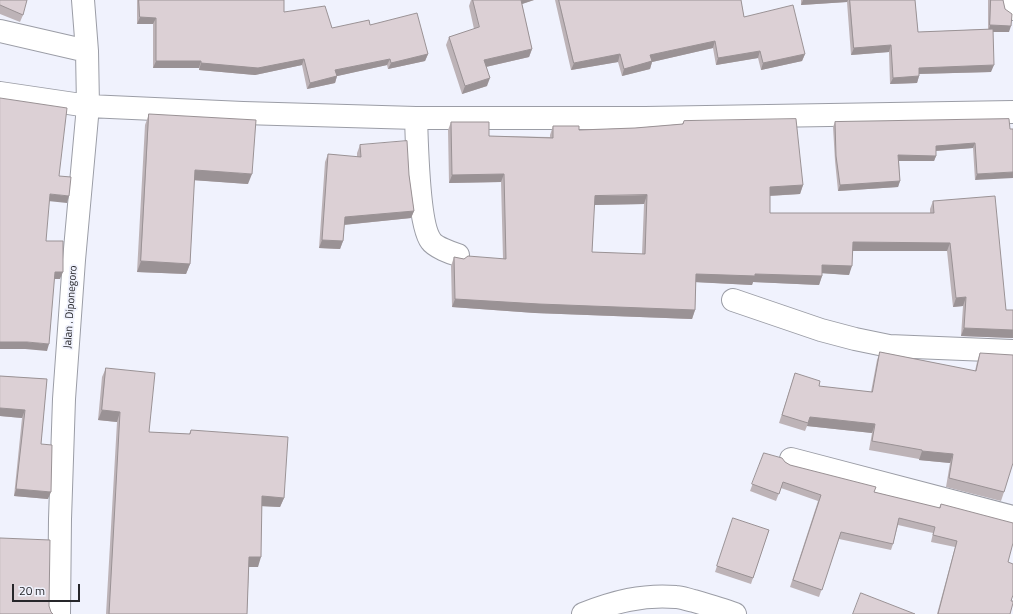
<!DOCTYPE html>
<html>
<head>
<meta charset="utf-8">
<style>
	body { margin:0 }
	#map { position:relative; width:1013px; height:614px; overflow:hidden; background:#f0f2fd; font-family:"Titillium Web",sans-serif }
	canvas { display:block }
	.scale { position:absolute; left:12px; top:584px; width:68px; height:18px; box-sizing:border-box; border:2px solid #26262a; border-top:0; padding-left:5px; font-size:12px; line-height:14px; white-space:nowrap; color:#26262a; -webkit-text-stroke:3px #f0f2fd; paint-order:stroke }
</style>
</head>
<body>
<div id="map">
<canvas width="1013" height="614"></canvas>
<div class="scale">20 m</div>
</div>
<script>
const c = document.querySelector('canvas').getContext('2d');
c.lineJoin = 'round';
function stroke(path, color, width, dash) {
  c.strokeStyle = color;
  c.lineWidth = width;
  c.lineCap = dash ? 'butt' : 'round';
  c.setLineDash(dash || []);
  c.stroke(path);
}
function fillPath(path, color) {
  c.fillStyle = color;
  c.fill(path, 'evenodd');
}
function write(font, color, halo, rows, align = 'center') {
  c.font = font + ' "Titillium Web",sans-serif';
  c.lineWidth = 3.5;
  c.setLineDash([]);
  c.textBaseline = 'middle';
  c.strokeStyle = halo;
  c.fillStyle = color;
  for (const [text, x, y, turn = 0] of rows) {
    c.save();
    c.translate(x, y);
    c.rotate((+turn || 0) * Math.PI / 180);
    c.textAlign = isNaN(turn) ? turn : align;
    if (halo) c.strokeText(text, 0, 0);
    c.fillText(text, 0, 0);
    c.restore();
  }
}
const minor = new Path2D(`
	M1012,0L1013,9
	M0,31L87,51
	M0,93L88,106L243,113L416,118H645L1013,112
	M416,118C417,142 418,224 431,241C435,247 451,253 458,255
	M733,300L821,330L855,339L889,346L1013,351
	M791,459L1013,517
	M59,614L60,519L64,399L74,260L88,106L87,51L83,0
	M583,614C614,602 643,594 676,597C682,597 688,600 694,601C708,605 722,609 735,614`);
const wall = new Path2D(`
	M0,0L23,15L20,22L0,14Z
	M137,0H284V12L332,28L370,25L428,54L425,61L388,69L387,65L337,76L335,83L307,89L302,65L255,75L199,70V68H153V24H137Z
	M471,0H534L522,4L532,49L529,57L486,67L487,86L462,94L446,45L449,37L474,29L469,6Z
	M555,0H741L744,17L805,54L802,61L761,70L758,58L716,65L713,48L652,62L650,69L622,76L618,62L571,70Z
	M801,0H915L918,32L988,29V0H1003L1009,32H993L991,72L919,74V76L917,83L890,84L889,52L851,55L847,2L801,5Z
	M149,114L248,184L194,180L190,264L186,274L137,272L145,125Z
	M1009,119L975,180L973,148L936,151V156L934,161H899L900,181L898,187L838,191L835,161L833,127L835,122Z
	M684,121L803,185L800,194L770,196V213H930V209L933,201L1006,310H1013V338L961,336L963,306L953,307L947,251H853L849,275L822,273V276L819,285L753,282L752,285L696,282L695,310L692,319L535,313L452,307L451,266L454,257L464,259H503L501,182L449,183L448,130L451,122L489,136L550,137V135L553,126L579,130L635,128L682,124ZM644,204L642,254L592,252L594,205Z
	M360,145L409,175L414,211L411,218L344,225L343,241L340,249L319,248L325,162L328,154L357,157V153Z
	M880,352L975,371L977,362L980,353L1004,492L1001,501L946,487L950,463L919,460V459L869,450L872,433L807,426L805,431L779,423L795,373L819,386L871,392L877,360Z
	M106,368L149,432L189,434L191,430L284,498L280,507L262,506L258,567H249L247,614H106L117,422L98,420L102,377Z
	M0,376L47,379L41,444L48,499L14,496L22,418L0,416Z
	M764,453L785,462L790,465L874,492L939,508L941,504L1008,562L1011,601L1010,614H937L955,547L931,542L933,533L898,525L893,544L891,550L839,539L819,597L790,587L818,501L781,488L776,501L750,491Z
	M731,524L769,530L751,584L715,572Z`);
const shadedWall = new Path2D(`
	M521,0H534L519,5Z
	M803,0H848L847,2L801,5Z
	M140,17L156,18L153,24H137Z
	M990,25L1011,26L1009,32H988Z
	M715,41L713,48L652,62L650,69L622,76L624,69L650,55Z
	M891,45L889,52L851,55L854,48Z
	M532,49L529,57L481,68L484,60Z
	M760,51L758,58L716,65L718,58Z
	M428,54L425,61L388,69L391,63Z
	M620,54L618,62L571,70L574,63Z
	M805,54L802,61L761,70L763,63Z
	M304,59L302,65L255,75L199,70L201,63Z
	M390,59L387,65L333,77L335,70Z
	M156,61H201L199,68H153Z
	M994,65L991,72L916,74L919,68Z
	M337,76L335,83L307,89L310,83Z
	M919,76L917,83L890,84L893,78Z
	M490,78L487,86L462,94L465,86Z
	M975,143L973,148L934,151L936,146Z
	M898,155L936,156L934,161H896Z
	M195,170L252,174L248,184L191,180Z
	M1013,172V178L975,180L977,174Z
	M504,174L501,182L449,183L452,175Z
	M900,181L898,187L838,191L840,185Z
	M803,185L800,194L766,196L770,187Z
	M50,194L69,196L67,203L48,201Z
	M647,195L644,204L592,205L595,196Z
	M414,211L411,218L342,225L345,217Z
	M322,240L343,241L340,249L319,248Z
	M853,242L950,243L947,251H850Z
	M141,261L190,264L186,274L137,272Z
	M822,265L852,266L849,275L819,273Z
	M55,272H63L60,279H52Z
	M696,274H755L822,276L819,285L753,282L752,285L693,282Z
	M966,297L963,306L953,307L956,298Z
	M455,299L695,310L692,319L535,313L452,307Z
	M964,328L1013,330V338L961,336Z
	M0,342H27L49,344L47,351L25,349H0Z
	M0,408L25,410L22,418L0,416Z
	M102,410L120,412L117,422L98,420Z
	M810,417L875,424L872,433L807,426Z
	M922,451L953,454L950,463L919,460Z
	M16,489L51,492L48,499L14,496Z
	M262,496L284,498L280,507L259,506Z
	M249,557H261L258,567H246Z`);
const building = new Path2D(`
	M0,0H27L23,15L0,5Z
	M139,0H284V12L325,6L332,28L369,20L370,25L417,13L428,54L391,63L390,59L335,70L337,76L310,83L304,59L258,68L201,63V61H156V18L140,17Z
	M473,0H521L532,49L484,60L490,78L465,86L449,37L479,27Z
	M559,0H741L744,17L793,5L805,54L763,63L760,51L718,58L715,41L650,55L652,61L624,69L620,54L574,63Z
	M850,0H915L918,32L993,29L994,65L919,68V76L893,78L891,45L854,48Z
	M991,0H1003L1005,9L1012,14L1011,26L990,25Z
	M0,98L67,108L59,176L71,177L69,196L50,194L46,241H63V272H55L49,344L27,342H0Z
	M149,114L256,120L252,174L195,170L190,264L141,261Z
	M796,119L803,185L770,187V213H934L933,201L995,196L1006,310H1013V330L964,328L966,297L956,298L950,243L853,242L852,266L822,265V276L755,274V276L696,274L695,310L539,304L455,299L454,257L464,259L468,256L506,259L504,174L452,175L451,122H489V136L553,138V126H579V130L635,128L683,124L684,121ZM647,195L645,254L592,252L595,196Z
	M1009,119L1010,129H1013V172L977,174L975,143L936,146V156L898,155L900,181L840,185L836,156L835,122Z
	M407,141L409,175L414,211L345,217L343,241L322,240L328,154L361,157L360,145Z
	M880,352L976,371L980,353L1013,355V463L1004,492L949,478L953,454L922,451V450L872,441L875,424L810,417L808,423L782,415L795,373L820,381L819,386L872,392Z
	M106,368L155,373L149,432L190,434L191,430L288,437L284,498L262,496L261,557H249L247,614H109L120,412L102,410Z
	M0,376L47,379L41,444L52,445L51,492L16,489L25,410L0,408Z
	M764,453L782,458L785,462L790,465L876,487L874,492L940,508L941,504L1013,523V543L1008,562L1013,564V595L1011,601H1013V603L1010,614H938L957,541L933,535L935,527L899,518L893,544L841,532L822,590L793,580L821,495L783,482L779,494L752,484Z
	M733,518L769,530L753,578L717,566Z
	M0,538L50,540L49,606L51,612L53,614H0Z
	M861,593L915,614H853Z`);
const streetNames = [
	["Jalan . Diponegoro",71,307,-86]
];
stroke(minor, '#9b9da6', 24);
stroke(minor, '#fff', 22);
fillPath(wall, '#bdb3b7');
fillPath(shadedWall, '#9a9295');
fillPath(building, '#dcd0d5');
stroke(building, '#9a9295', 1);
write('11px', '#26262a', '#f0f2fd', streetNames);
</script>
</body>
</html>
